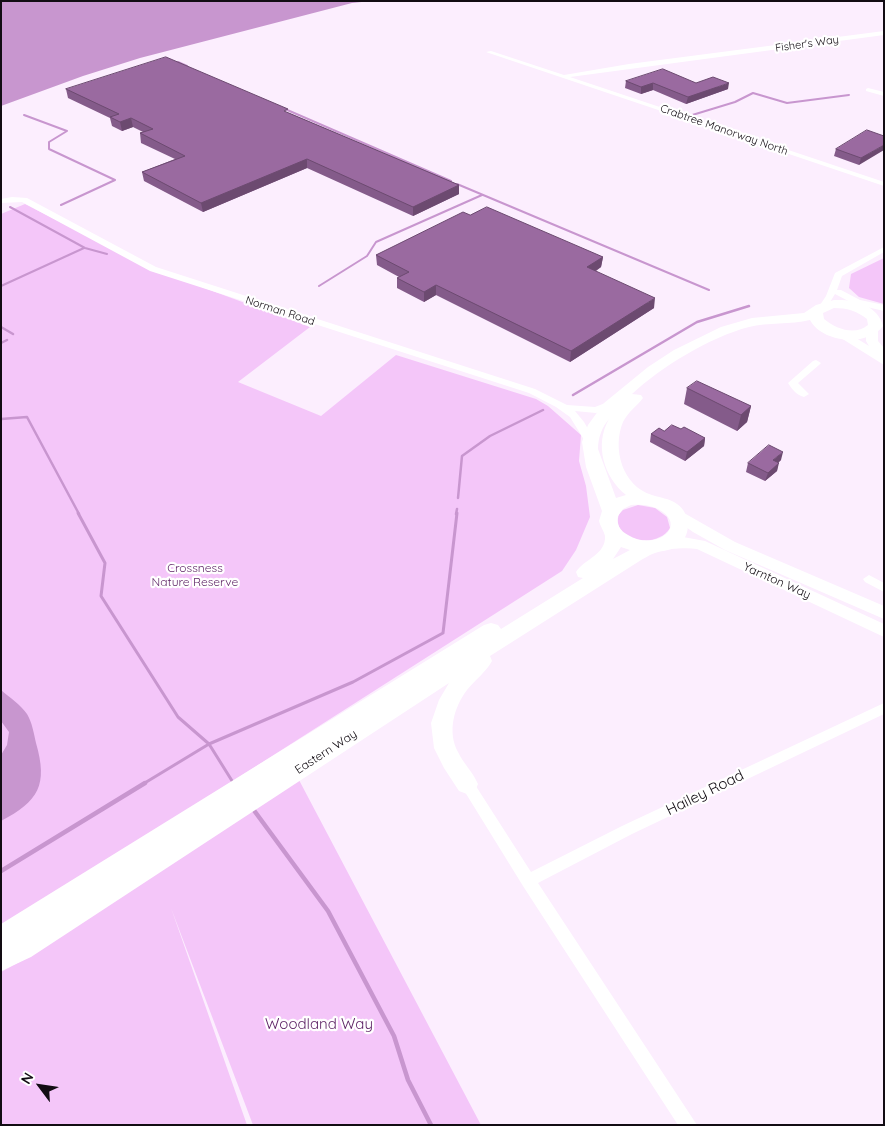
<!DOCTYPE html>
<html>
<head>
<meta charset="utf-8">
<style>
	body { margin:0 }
	#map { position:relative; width:885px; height:1126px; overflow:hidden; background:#fceefe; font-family:Quicksand,sans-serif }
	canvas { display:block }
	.frame { position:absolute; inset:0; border:2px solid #120c13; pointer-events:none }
	.north { position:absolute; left:15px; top:1061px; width:50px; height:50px; -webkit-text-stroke:4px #fff; paint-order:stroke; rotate:301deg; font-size:14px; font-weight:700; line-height:20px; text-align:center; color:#120c13 }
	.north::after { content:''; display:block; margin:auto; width:18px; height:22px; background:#120c13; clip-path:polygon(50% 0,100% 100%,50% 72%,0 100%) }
</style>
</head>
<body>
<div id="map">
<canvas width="885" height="1126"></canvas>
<div class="frame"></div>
<div class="north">N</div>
</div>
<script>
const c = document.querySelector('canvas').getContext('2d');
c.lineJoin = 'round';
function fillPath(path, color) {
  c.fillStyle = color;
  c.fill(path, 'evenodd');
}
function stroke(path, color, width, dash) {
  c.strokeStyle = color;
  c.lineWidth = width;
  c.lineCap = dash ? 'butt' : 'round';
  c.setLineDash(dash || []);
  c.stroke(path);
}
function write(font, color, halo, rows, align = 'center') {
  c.font = font + ' Quicksand,sans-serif';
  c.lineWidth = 4.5;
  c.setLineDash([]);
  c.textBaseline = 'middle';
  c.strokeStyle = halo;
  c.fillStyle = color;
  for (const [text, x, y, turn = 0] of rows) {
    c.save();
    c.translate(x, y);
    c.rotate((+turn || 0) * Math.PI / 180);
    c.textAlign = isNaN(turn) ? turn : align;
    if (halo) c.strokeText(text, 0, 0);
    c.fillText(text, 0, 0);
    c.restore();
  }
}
const green = new Path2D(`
	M25,204L153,269L310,327L238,382L321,416L396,355L536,399L548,406L581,435L579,461L586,486L590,517L576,550L562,571L1,929V214Z
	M884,258V304L859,297L849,288L851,274Z
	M638,505L655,508L667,517L670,528C657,550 610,541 619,514L623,510Z
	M299,780L481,1125H253L171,908L247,1125H1V972L25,959Z`);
const water = new Path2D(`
	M1,1H371L352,3L140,58L83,76L1,106Z
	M1,690C9,697 21,705 27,714C32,722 34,734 36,743C48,785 39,801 1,821V755L7,745L9,732L1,721Z`);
const streamFar3 = new Path2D(`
	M178,62L187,66
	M285,109L451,181
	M24,115L67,131L49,142V149L115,180L61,205
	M689,116L735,102L753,93L787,103L849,95
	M457,184L709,290
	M10,207L85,248L107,254
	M1,286L84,248
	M319,286L367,256L376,242L482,195`);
const streamFar2 = new Path2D(`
	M1,327L13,334
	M1,343L7,340
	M573,395L697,322L749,306
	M1,419L27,417L79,514
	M458,498L462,456L490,436L543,410
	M456,514L457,509`);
const streamFar1 = new Path2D(`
	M78,513L105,563L101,596L178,717L209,744L234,784
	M143,784L209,744L353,682L443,633L457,513`);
const stream = new Path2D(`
	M253,809L328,911L394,1036L408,1080L431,1125
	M1,871L145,783`);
const minor = new Path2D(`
	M884,31V35L570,77L884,182V186L486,52L491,51L564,75L629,64Z
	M868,88L884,92V96L866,91V89Z
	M12,197L27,198L156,267L535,389L567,405L595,407L613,400L618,403L596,413L575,411L584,422L595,441L594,443H586L570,417L556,407L529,393L150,271L22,202L1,203V199Z
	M884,247V252L842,276L837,290H841L860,300L884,305V311L854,304L835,294L825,310H819L818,308L826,296L835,273Z
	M816,360L821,363L819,365L798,383L809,394L804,397C796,395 792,389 788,383L813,361Z
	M869,575L884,583V592L865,582L863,579Z
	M884,703V714L632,834L538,883L697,1125H678L523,886L460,784L462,780L467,778L472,780L531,872L622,826Z`);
const tertiary = new Path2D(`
	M677,509L735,542L884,606V619L725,550L693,532L672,517L670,514L672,511Z
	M683,537L705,541L884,624V637L697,549C685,547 671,550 662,548L660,544L662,540Z`);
const secondary = new Path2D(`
	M872,326L878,330V341L884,348V365L833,333L835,330H843L869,346L866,341V330Z`);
const primary = new Path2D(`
	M834,300C854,299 878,305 883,326C868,347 822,343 810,320C790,325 768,322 749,327C710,337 661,367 632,394L641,395L643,398C637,406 628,412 623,422C612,448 622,486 652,495C660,498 669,498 677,504C690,513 692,533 680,544C672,551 664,550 655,553C649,555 643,559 638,562L490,656L492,661C486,672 475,680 467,690C454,707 447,732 458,752C463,763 473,772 478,784L475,791L467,794L459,791L444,768L434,748L431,723L439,700L449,683L31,957L1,971V924L484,625L491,623L498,625L501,629L583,578L578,577L576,572C584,559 606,555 605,536C604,531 600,526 599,521L602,511L586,467L582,442L588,425L604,403L648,367L674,350L721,327L752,318L804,313L816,305ZM834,308C847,308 857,311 867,319L868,325C855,336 836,329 824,319L823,313ZM609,419C594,445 604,477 626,495L616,498L598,449C598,438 602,427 609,419ZM631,505C639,504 651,505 658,509C690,526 655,552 628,535C620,531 616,524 618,516L623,509ZM621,547L630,550L613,559Z`);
const wall = new Path2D(`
	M626,81L696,83L728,89L686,104L653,90L641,94L625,88Z
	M66,89L289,113L459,185V194L413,216L307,168L203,212L144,181L142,172L175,159L141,143L140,133L143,132L133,127L122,131L112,126L110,118L68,98Z
	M884,136L859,165L834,156L836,149Z
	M470,215L603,257L601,267L596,271L654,308L570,362L436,295L424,302L397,288V278L399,277L377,265L376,255Z
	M687,388L751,406L747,422L737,431L684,404Z
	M681,429L705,438L704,446L685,461L650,442L651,434L664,431Z
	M781,460L778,463L777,471L765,481L746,472L748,463Z`);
const shadedWall = new Path2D(`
	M653,83V90L641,94V87Z
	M729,83L728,89L686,104L688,97Z
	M131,118L133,127L122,131L120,122Z
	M884,145V150L859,165L861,158Z
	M307,159V168L203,212L201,203Z
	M459,185V194L413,216V207Z
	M603,257L601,267L586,277L587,267Z
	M436,285V295L424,302V292Z
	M655,298L654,308L570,362L571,351Z
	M751,406L747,422L737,431L741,415Z
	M705,438L704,446L685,461L687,452Z
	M783,452L781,460L771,469L773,460Z
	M779,463L777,471L765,481L768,473Z`);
const building = new Path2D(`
	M166,57L288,109L284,111L459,185L413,207L307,159L201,203L142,172L185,156L140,133L153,129L131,118L120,122L110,117L119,114L66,89Z
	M663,69L696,83L713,77L729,83L688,97L653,83L641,87L626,81Z
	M867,130L884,136V145L861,158L836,149Z
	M487,207L603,257L587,267L655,298L571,351L436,285L424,292L397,278L409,272L376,255L463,212L470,215Z
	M697,381L751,406L741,415L687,388Z
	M672,425L681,429L684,427L705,438L687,452L651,434L659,428L664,431Z
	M769,445L783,452L773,460L779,463L768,473L748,463Z`);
const farStreetnames = [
	["Fisher's Way",807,44,-8],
	["Crabtree Manorway North",724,130,19],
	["Norman Road",280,311,18]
];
const parkNames = [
	["Crossness",195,568],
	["Nature Reserve",195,582]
];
const streetNames = [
	["Yarnton Way",777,581,24],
	["Eastern Way",326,752,-33]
];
const nearStreetnames = [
	["Hailey Road",705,793,-26]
];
const nearParknames = [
	["Woodland Way",319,1024]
];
fillPath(green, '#f4c6f9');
fillPath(water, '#c896cf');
stroke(streamFar3, '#c896cf', 2);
stroke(streamFar2, '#c896cf', 2.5);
stroke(streamFar1, '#c896cf', 3);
stroke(stream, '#c896cf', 4.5);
fillPath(minor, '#fff');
fillPath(tertiary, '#fff');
fillPath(secondary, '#fff');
fillPath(primary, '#fff');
fillPath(wall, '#845b8a');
fillPath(shadedWall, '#6c4a70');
fillPath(building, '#9a6aa0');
stroke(building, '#6c4a70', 1);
write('11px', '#120c13', '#fff', farStreetnames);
write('12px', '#5b1f63', '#fff', parkNames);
write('12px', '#120c13', '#fff', streetNames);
write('15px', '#120c13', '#fff', nearStreetnames);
write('15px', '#5b1f63', '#fff', nearParknames);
</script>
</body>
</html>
